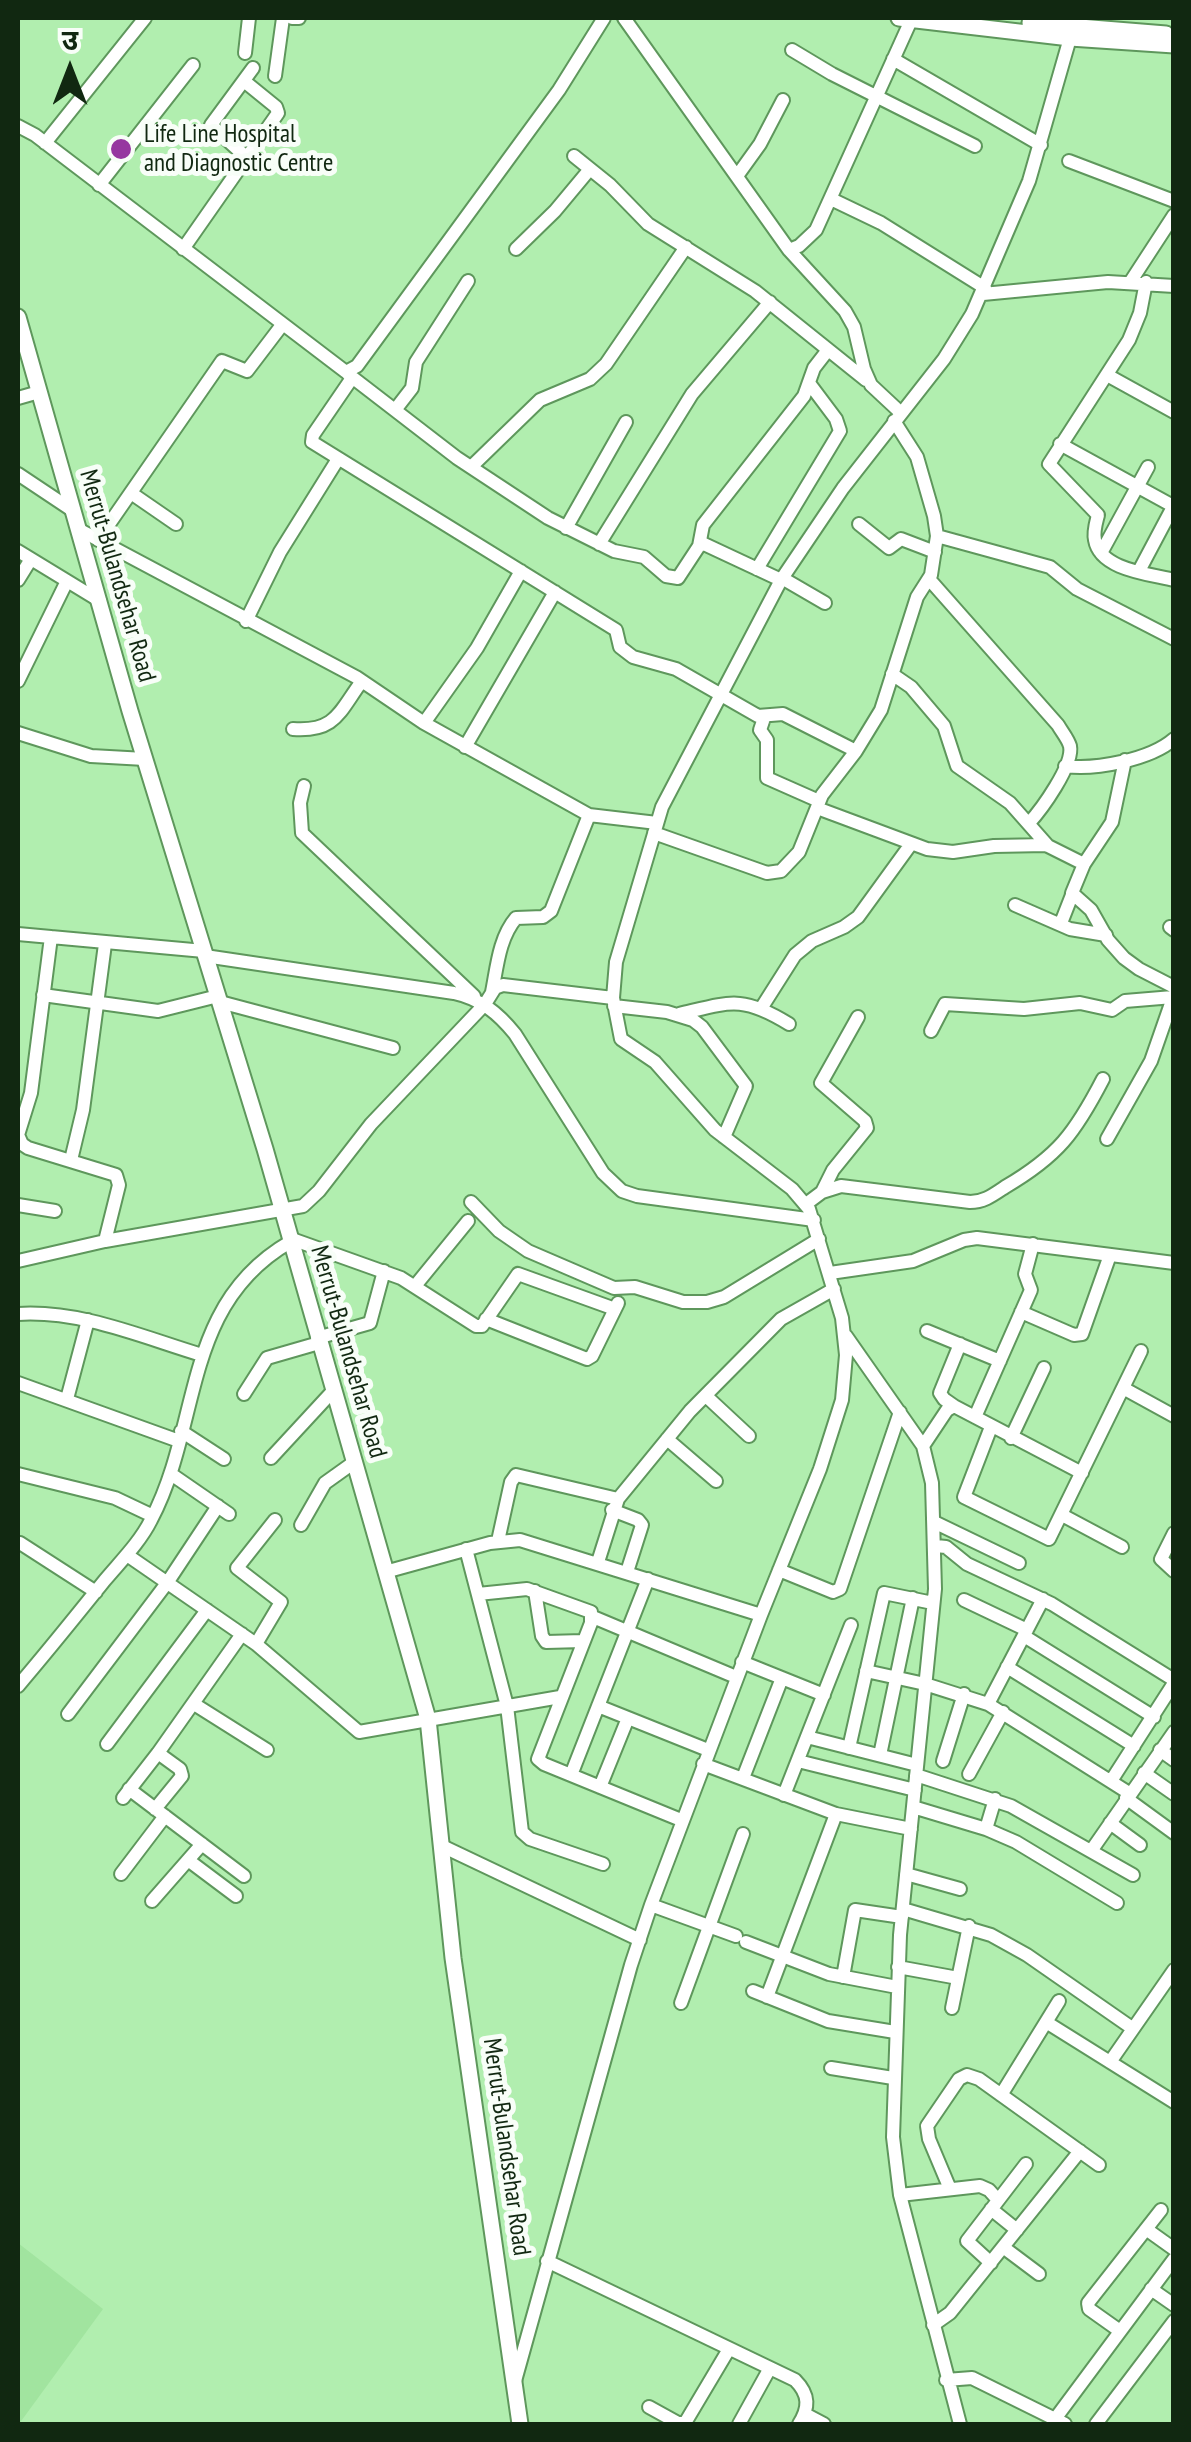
<!DOCTYPE html>
<html>
<head>
<meta charset="utf-8">
<style>
	body { margin:0 }
	#map { position:relative; width:1191px; height:2442px; overflow:hidden; background:#b1eeaf; font-family:"PT Sans Narrow","Noto Sans Devanagari",sans-serif }
	canvas { display:block }
	.frame { position:absolute; inset:0; border:20px solid #112811; pointer-events:none }
	.north { position:absolute; left:20px; top:20px; width:100px; height:100px; -webkit-text-stroke:8px #f8fef8; paint-order:stroke; rotate:0deg; font-size:28px; font-weight:700; line-height:40px; text-align:center; color:#112811 }
	.north::after { content:''; display:block; margin:auto; width:35px; height:45px; background:#112811; clip-path:polygon(50% 0,100% 100%,50% 72%,0 100%) }
</style>
</head>
<body>
<div id="map">
<canvas width="1191" height="2442"></canvas>
<div class="frame"></div>
<div class="north">उ</div>
</div>
<script>
const c = document.querySelector('canvas').getContext('2d');
c.lineJoin = 'round';
function fillPath(path, color) {
  c.fillStyle = color;
  c.fill(path, 'evenodd');
}
function stroke(path, color, width, dash) {
  c.strokeStyle = color;
  c.lineWidth = width;
  c.lineCap = dash ? 'butt' : 'round';
  c.setLineDash(dash || []);
  c.stroke(path);
}
function write(font, color, halo, rows, align = 'center') {
  c.font = font + ' "PT Sans Narrow",sans-serif';
  c.lineWidth = 10;
  c.setLineDash([]);
  c.textBaseline = 'middle';
  c.strokeStyle = halo;
  c.fillStyle = color;
  for (const [text, x, y, turn = 0] of rows) {
    c.save();
    c.translate(x, y);
    c.rotate((+turn || 0) * Math.PI / 180);
    c.textAlign = isNaN(turn) ? turn : align;
    if (halo) c.strokeText(text, 0, 0);
    c.fillText(text, 0, 0);
    c.restore();
  }
}
const built = new Path2D(`
	M18,2243L103,2309L19,2424H18Z`);
const minor = new Path2D(`
	M292,18H299
	M624,18L789,250L845,311L854,327L864,369L871,385L901,413
	M792,50L832,74L975,146
	M245,53L249,18
	M893,59L1041,145
	M275,76L283,18
	M18,126L35,135L346,372L357,366L559,90L604,18
	M45,143L145,18
	M574,156L610,185L648,224L755,291L866,380
	M246,157L211,125L253,68
	M1069,161L1174,201
	M737,176L760,144L783,100
	M99,185L193,65
	M831,199L881,223L985,288
	M183,249L278,113L276,107L244,81
	M516,249L555,211L590,169
	M789,250L799,246L816,230L912,18
	M1131,281L1174,215
	M1146,282L1140,313L1129,340L1049,464L1098,515C1096,523 1093,532 1095,540C1100,570 1150,574 1174,580
	M983,294L1108,282L1174,286
	M348,374L457,458L548,518L614,551L644,557L666,576L678,578L699,546L704,544L781,580
	M1107,375L1174,412
	M352,378L313,435L312,442L616,630L620,647L633,657L676,669L758,716L783,714L856,751
	M18,398L39,392
	M395,410L412,388L416,362L468,281
	M1060,444L1173,506
	M471,467L540,400L590,379L606,364L686,247
	M18,474L72,510
	M131,493L176,524
	M859,524L889,548L901,539L935,552
	M566,528L626,422
	M78,529L356,677L424,723L589,815L657,823
	M937,536L1050,567L1077,589L1174,639
	M98,540L222,361L247,371L282,325
	M599,544L692,394L770,302
	M699,546L703,525L804,396L814,368L828,350
	M18,551L100,601
	M1101,553L1148,467
	M757,569L840,431L836,419L809,383
	M1139,571L1174,505
	M782,578L825,603
	M929,579L1058,725C1062,732 1068,739 1070,746C1074,765 1041,810 1029,823
	M18,580L31,559
	M246,621L280,552L338,459
	M892,674L911,687L944,726L957,766L1010,803L1048,846
	M18,681L67,581
	M764,718L760,730L767,740V778L819,801
	M424,723L477,648L521,571
	M293,729C336,732 339,712 362,681
	M18,733L91,756L145,759
	M465,747L555,592
	M1125,760L1112,822L1084,864L1072,893L1091,910L1108,940L1124,958L1139,969L1174,987
	M1065,766C1095,770 1150,760 1174,739
	M304,786L300,803L302,833L474,996
	M817,808L927,849L953,852L994,846L1046,845L1084,864
	M654,833L767,873L781,871L799,852L822,795L856,751L881,710L917,597L931,575L937,536L934,516L917,457L894,421
	M1015,905L1070,929L1106,935
	M1061,923L1072,895
	M1170,927L1174,930
	M18,934L204,951
	M51,937L31,1093L18,1135L22,1144L28,1148L116,1175L119,1185L105,1241
	M205,956L454,993C481,999 498,1013 515,1034L603,1173L622,1191L637,1196L814,1220
	M492,992C497,967 499,938 516,918L543,917L551,911L589,815
	M43,995L158,1011L218,996
	M220,1002L393,1048
	M614,1006L667,1012L693,1020L702,1027L746,1086L724,1137
	M762,1007L795,955L812,941L844,927L858,917L911,844
	M679,1014C730,1002 742,995 789,1024
	M931,1031L945,1004L1024,1009L1080,1003L1112,1010L1125,1001L1173,997
	M1107,1139L1151,1061L1174,995
	M71,1160L83,1110L105,944
	M822,1192L833,1170L867,1128L865,1121L821,1083L858,1017
	M471,1202L499,1231L528,1251L614,1288L635,1287L683,1302H707L724,1297L819,1239
	M806,1204L822,1192L841,1186L970,1202C984,1202 993,1195 1005,1187C1058,1156 1075,1133 1103,1079
	M18,1205L55,1211
	M289,1238L401,1278L476,1326H482L518,1274L615,1309
	M18,1261L105,1241L303,1206L319,1191L371,1124L485,1004L495,988L503,985L613,998
	M830,1273L913,1261L964,1240L977,1238L1174,1263
	M415,1286L468,1221
	M1021,1312L1074,1335L1082,1334L1110,1255
	M18,1314C81,1310 142,1337 202,1355
	M486,1319L587,1359L592,1356L618,1303
	M927,1331L1000,1361
	M846,1336L923,1446L932,1483L935,1589L900,1935L893,2137L900,2195L960,2424
	M317,1338L370,1323L384,1271
	M18,1383L179,1441
	M1123,1388L1174,1416
	M244,1394L267,1358L319,1343
	M706,1396L749,1436
	M67,1399L88,1320
	M954,1406L944,1399L940,1393L960,1344
	M975,1417L1031,1290L1025,1274L1033,1244
	M991,1427L964,1497L1049,1539L1141,1351
	M181,1431L224,1459
	M1011,1438L1044,1368
	M667,1439L716,1481
	M923,1446L947,1410L954,1406L1082,1473
	M271,1458L332,1392
	M18,1474L115,1498L153,1516
	M171,1474L229,1514
	M612,1510L638,1520L642,1525L627,1572
	M1062,1515L1122,1547
	M934,1522L1019,1563
	M301,1525L325,1483L353,1463
	M1174,1533L1161,1559L1174,1571
	M498,1541L511,1482L516,1475L618,1499
	M20,1543L96,1592
	M936,1546L946,1547L967,1564L1052,1604L1174,1680
	M466,1549L507,1706L522,1832L530,1839L603,1864
	M127,1555L256,1644L359,1732L560,1697
	M598,1562L618,1499L690,1411L781,1319L834,1289
	M779,1570L833,1592L840,1589L900,1412
	M385,1572L490,1543L520,1540L761,1615
	M535,1591L542,1636L546,1642L583,1641
	M478,1594L527,1589L591,1612V1623L538,1759L544,1764L681,1820
	M964,1600L1027,1630
	M593,1617L736,1677
	M1024,1636L1154,1717
	M256,1644L281,1602L237,1568L275,1520
	M742,1662L824,1695
	M1007,1667L1134,1746
	M866,1671L925,1684L988,1704L1129,1793
	M18,1686C48,1651 76,1616 105,1580C121,1561 140,1542 151,1520C202,1424 181,1305 290,1242
	M194,1704L267,1750
	M988,1704L1043,1599
	M598,1706L708,1750
	M68,1714L167,1583L218,1506
	M807,1737L917,1765
	M107,1744L207,1610
	M849,1748L884,1593L933,1603
	M1160,1750L1174,1760
	M880,1755L913,1598
	M798,1761L915,1790
	M943,1761L964,1694
	M703,1764L836,1814L911,1829
	M1144,1773L1174,1794
	M969,1774L1003,1712
	M571,1775L648,1579
	M916,1775L1011,1806L1133,1875
	M743,1778L782,1678
	M1111,1781L1174,1683
	M600,1787L628,1718
	M129,1789L244,1876
	M784,1795L851,1625
	M123,1798L158,1753L242,1634
	M1126,1798L1174,1833
	M913,1807L986,1829L1016,1842L1117,1903
	M155,1809L182,1776L180,1769L158,1753
	M1110,1823L1140,1845
	M986,1829L995,1799
	M442,1846L640,1940
	M1091,1851L1174,1732
	M188,1860L236,1896
	M121,1874L165,1816
	M906,1874L960,1889
	M152,1901L202,1844
	M651,1905L736,1936
	M903,1909L991,1935L1027,1955L1132,2028
	M746,1942L829,1974L897,1987
	M898,1967L958,1978
	M843,1977L855,1910L902,1917
	M753,1991L828,2021L895,2032
	M767,1997L836,1814
	M681,2003L743,1834
	M952,2008L969,1926
	M1046,2022L1174,2102
	M1110,2062L1174,1970
	M831,2068L893,2078
	M1001,2095L1059,2001
	M950,2189L929,2139L927,2126L959,2079L967,2075L979,2079L1099,2165
	M900,2195L980,2186L989,2190L998,2200
	M991,2209L1017,2230
	M1146,2229L1174,2249
	M1003,2247L1039,2274
	M547,2261L795,2380C810,2395 809,2408 799,2424
	M991,2263L967,2241L1026,2164
	M1151,2289L1174,2305
	M933,2325L950,2313L1080,2151
	M1120,2331L1089,2309L1088,2303L1161,2210
	M946,2380L972,2378L1065,2424
	M515,2381L631,1965L651,1905L761,1615L820,1469L842,1400L846,1355L842,1318L809,1209L792,1189L715,1130L655,1062L621,1039L613,998L616,962L662,807L781,580L843,488L944,359L972,314L1029,181L1070,38
	M649,2407L678,2423H685L729,2349
	M805,2414L824,2424
	M1055,2419L1174,2259
	M739,2424L770,2368
	M1096,2424L1174,2321`);
const major = new Path2D(`
	M899,18L1070,38L1174,45
	M1030,23L1166,34
	M18,317L130,711L265,1149L428,1719L453,1958L520,2424`);
const markers = [
	[121,149,12,"#9637a0"]
];
const poiNames = [
	["Life Line Hospital",144,135],
	["and Diagnostic Centre",144,164]
];
const streetNames = [
	["Merrut-Bulandsehar Road",117,576,74],
	["Merrut-Bulandsehar Road",348,1352,74],
	["Merrut-Bulandsehar Road",506,2147,82]
];
fillPath(built, '#a1e49f');
stroke(minor, '#5e975c', 16);
stroke(major, '#5e975c', 19);
stroke(minor, '#fff', 12);
stroke(major, '#fff', 15);
for (const [x, y, r, color] of markers) {
  const dot = new Path2D();
  dot.arc(x, y, r, 0, 2 * Math.PI);
  c.fillStyle = color;
  c.fill(dot);
  stroke(dot, '#f8fef8', 4);
}
write('25px', '#112811', '#f8fef8', poiNames, 'left');
write('25px', '#112811', '#f8fef8', streetNames);
</script>
</body>
</html>
